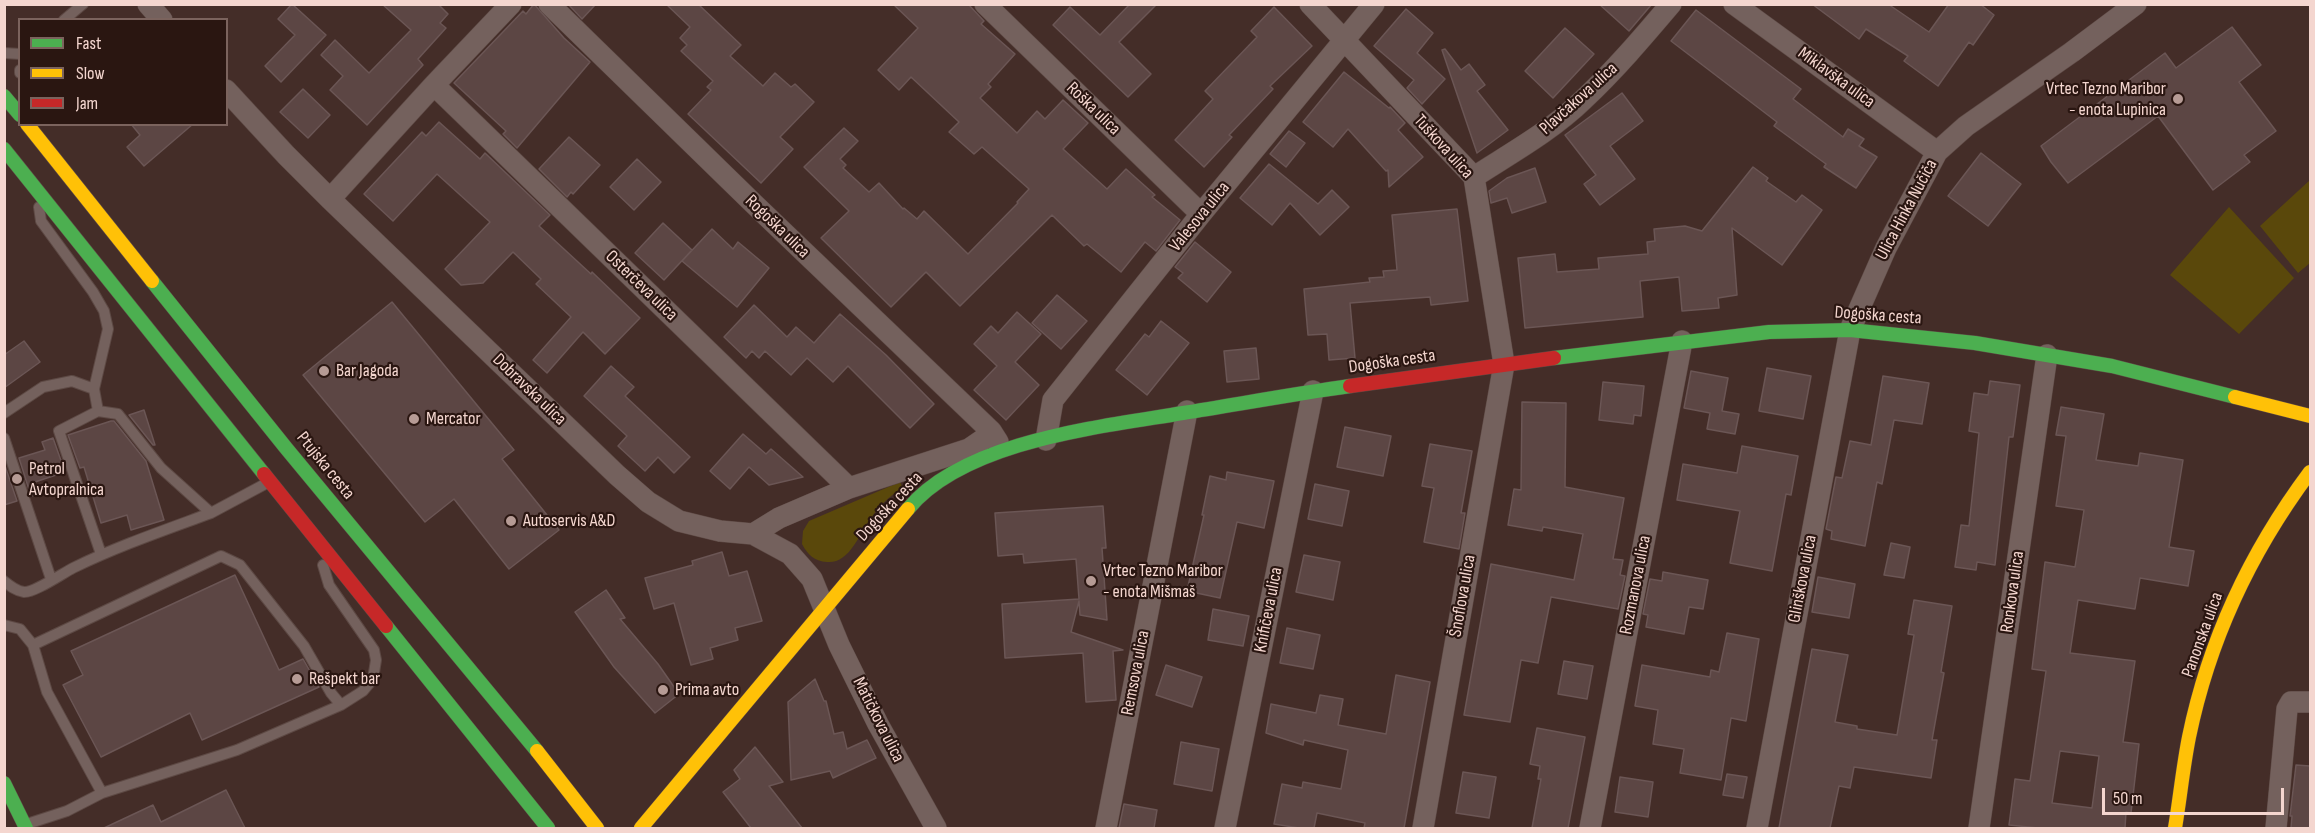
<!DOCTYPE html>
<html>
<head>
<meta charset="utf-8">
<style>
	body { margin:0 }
	#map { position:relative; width:2315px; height:833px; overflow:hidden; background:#442d28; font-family:"Sofia Sans Condensed",sans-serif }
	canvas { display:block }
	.frame { position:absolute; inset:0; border:6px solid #f4d6cf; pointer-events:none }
	.legend { position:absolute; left:18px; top:18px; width:210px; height:108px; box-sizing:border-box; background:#2a1611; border:2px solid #7b635d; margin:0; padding:8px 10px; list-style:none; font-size:18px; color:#f4d6cf }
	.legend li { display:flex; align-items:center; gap:12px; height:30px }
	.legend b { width:30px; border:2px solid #7b635d }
	.scale { position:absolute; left:2102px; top:788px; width:182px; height:27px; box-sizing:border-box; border:3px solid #f4d6cf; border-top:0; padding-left:8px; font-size:18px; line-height:21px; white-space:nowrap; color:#f4d6cf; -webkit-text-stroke:4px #2a1611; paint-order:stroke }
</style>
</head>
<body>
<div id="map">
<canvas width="2315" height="833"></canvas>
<div class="frame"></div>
<ul class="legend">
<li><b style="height:8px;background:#4caf50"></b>Fast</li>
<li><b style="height:8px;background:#ffc107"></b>Slow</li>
<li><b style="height:8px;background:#c62828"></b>Jam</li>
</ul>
<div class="scale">50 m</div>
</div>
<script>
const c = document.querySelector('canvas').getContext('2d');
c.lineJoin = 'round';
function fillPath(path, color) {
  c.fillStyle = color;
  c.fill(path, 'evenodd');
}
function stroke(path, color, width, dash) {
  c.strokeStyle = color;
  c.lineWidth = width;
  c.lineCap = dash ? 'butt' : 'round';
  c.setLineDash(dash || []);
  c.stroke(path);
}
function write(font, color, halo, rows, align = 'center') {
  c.font = font + ' "Sofia Sans Condensed",sans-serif';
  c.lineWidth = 4.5;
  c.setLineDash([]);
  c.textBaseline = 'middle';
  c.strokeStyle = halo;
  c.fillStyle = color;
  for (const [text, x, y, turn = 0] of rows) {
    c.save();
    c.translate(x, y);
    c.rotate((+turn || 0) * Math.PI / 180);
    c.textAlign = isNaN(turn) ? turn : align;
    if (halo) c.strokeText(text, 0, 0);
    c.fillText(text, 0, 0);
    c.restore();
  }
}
const green = new Path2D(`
	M2310,180V263L2298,273L2260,226Z
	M2229,207L2294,278L2239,334L2170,275Z
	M900,482L903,488C889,496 878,507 869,521C859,535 849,564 827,562C814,561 808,555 802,544L803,531L809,521Z`);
const building = new Path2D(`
	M292,4L326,35L281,82L265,66L295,35L278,19Z
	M382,4H438L448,14L440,23L446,28L418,59L423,65L367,125L330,90L343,76L321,55L335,40L369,73L411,30Z
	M534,4L564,38L590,62L517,148L503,134L506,131L454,83L523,11L526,14Z
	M568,4H596L582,19Z
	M666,4H698L741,45L730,56L763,86L775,73L791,87L795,84L814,102L780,137L793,149L761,183L688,114L711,90L707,87L713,81L681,51L687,45L680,38L690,27Z
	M893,4H968L984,21L981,24L1015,54L988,84L991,87L980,98L1017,133L1037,111L1045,119L1063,100L1088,123L1063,149L1107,189L1126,169L1155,195L1152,197L1180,220L1156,251L1145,242L1121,272L1087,244L1084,246L1052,215L960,306L926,272L891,307L821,238L849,211L804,167L844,128L858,141L840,159L846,165L843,168L869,192L879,183L903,209L904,208L917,219L924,211L968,254L1018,203L1017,202L1029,189L982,147L974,154L949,132L959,122L911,77L899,90L878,70L918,28Z
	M1130,4H1157L1119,42L1151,74L1128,97L1053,25L1070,7L1100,35Z
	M1599,4H1652L1629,31Z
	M1812,4H1888L1929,32L1949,4H1980L1994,15L1973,45L1969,42L1938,86L1904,61L1908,56L1866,29L1859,39Z
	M1274,7L1312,46L1270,86L1273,89L1229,135L1232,137L1204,167L1175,140L1213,99L1205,91L1257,37L1251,31Z
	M1406,9L1433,33L1417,53L1445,79L1422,104L1407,88L1414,80L1374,46Z
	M1696,10L1801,89L1793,99L1843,137L1848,129L1864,139L1859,146L1877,157L1856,188L1824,167L1826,164L1774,126L1777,122L1671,41Z
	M2232,27L2261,65L2239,82L2276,131L2244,155L2250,162L2213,190L2158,116L2068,183L2051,162L2041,146L2165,53L2176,68Z
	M1565,28L1594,54L1553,98L1525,71Z
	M1445,49L1461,70L1469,64L1485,85L1477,91L1508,130L1477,153L1442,50Z
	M1344,72L1389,108L1390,107L1405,123L1398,130L1423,157L1389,187L1388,170L1386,171L1348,129L1333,147L1303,122Z
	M303,89L330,115L308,138L280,112Z
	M1622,93L1643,121L1610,146L1635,179L1600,205L1584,184L1596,175L1565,135Z
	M439,122L480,159L485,153L550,215L539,226L591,274L592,272L640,318L605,354L583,332L547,373L533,360L571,317L536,284L541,279L513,252L483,283L461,285L445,269L490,222L437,174L393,221L364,194L422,132L426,136Z
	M131,124H193L144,166L127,147L140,135Z
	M1289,131L1305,143L1286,167L1270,154Z
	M569,137L600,165L573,194L571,192L567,197L539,169Z
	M1981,153L2021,184L1988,226L1948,196Z
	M637,159L661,182L634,210L610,187Z
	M1269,164L1318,204L1332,190L1349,207L1320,235L1290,203L1272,225L1240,198Z
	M1753,167L1768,178L1766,181L1796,202L1802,195L1822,210L1782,265L1732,228L1737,295L1718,298L1719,308L1682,311L1679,277L1640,281L1643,317L1525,328L1518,258L1555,254L1557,272L1599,269L1598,258L1648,254L1647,242L1655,241L1654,229L1685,226L1702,231Z
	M1535,168L1546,202L1512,213L1507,198L1491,203L1489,191L1507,178Z
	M1457,209L1468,301L1431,305L1430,297L1350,303L1355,358L1329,360L1327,334L1308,335L1304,289L1370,282L1369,278L1384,277L1383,271L1397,270L1392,215Z
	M663,223L692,250L664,280L635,253Z
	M712,229L733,249L738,242L769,268L737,307L682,261Z
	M1195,242L1231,272L1207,302L1178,278L1183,273L1175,267Z
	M1057,295L1087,321L1061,349L1032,323Z
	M392,302L514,450L502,459L559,530L509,569L454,499L425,522L303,375Z
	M754,305L787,337L796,327L814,343L840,314L886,355L934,404L910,428L848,366L833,382L807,358L791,375L765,351L759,358L752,351L746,358L724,337Z
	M1017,312L1041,334L1015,362L1039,385L1006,420L974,390L997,366L974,344L991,326L998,333Z
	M1161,321L1189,343L1147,395L1116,370L1145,334L1149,337Z
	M24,341L40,362L4,388V355Z
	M1256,348L1259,379L1227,382L1224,351Z
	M611,366L634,387L625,396L690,457L674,473L658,457L645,471L618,446L627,436L584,396Z
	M1767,368L1811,376L1803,419L1759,411Z
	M1691,371L1728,378L1722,411L1739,414L1735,434L1707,429L1710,413L1684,408Z
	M1883,376L1929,383L1922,424L1894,420L1882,484L1877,482L1865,546L1831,539L1832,531L1826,529L1836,477L1842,478L1850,441L1871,445Z
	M1990,381L2020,385L2013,437H2009L1995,565L1977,562L1976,570L1955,567L1961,525L1969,526L1979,433L1969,431L1974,393L1988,395Z
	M1603,382L1644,386L1641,416L1634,415L1633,424L1599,420Z
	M1522,402L1566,403L1565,487L1624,498L1613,559L1623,560L1620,575L1625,576L1618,609L1551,597L1538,663L1521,660L1510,722L1464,715L1491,564L1574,580L1583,534L1543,527L1542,531L1508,525L1514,489L1521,490Z
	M2061,407L2104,414L2096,460L2138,466L2140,453L2183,460L2169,547L2194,551L2188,586L2140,578L2135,609L2078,600L2070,653L2135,661L2123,742L2139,744L2131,813L2126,812L2125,828H2038L2009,825L2015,779L2030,781L2046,671L2032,669L2045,562L2075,567L2084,510L2056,506L2066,436L2056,435ZM2060,751L2099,756L2092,808L2052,803Z
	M144,410L155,445H153L129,415Z
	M111,421H114L146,461L164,520L131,530L127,515L101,523L84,467L80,468L68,435Z
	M1345,427L1391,436L1383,476L1337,467Z
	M743,434L766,454L771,449L803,477L769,485L749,467L730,489L710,471Z
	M53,438L65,472L32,483L36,495L31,496L19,458L45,450L42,442Z
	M1430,444L1472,451L1461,513H1465L1459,549L1424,542L1434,488L1422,486Z
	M1742,446L1798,456L1791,495L1786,494L1772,571L1730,563L1740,511L1677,500L1683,464L1737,473Z
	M4,463L17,501L4,505Z
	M1227,472L1274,481L1264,528L1237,522L1220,598L1187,591L1204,515H1202L1210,476L1226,480Z
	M1315,484L1349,491L1342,526L1308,519Z
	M1103,506L1106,548H1102L1107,620L1080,615L1079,601L1071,632L1123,650L1113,651L1116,700L1086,702L1083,653L1005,658L1002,604L1079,599L1076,559L1024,563L1023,554L998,556L995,513Z
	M1891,543L1910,547L1904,578L1884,575Z
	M722,552L729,576L747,571L762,621L735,628L738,640L710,648L713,659L691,665L674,603L654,609L645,578L693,565L692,561Z
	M1304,555L1340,562L1333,600L1296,592Z
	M1663,572L1708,580L1703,609L1689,607L1684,634L1646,627L1648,615L1643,614L1650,579L1662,581Z
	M235,575L279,670L303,659L319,687L202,740L190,713L101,757L63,685L83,675L71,651Z
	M1818,577L1855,584L1849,618L1812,612Z
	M606,590L625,618L620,619L658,664L679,694L655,713L614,667L575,612Z
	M1914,600L1952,606L1941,672L1944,673L1932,740H1937L1931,778L1854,767L1850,788L1839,786L1830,828H1779L1812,649L1848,655L1835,722L1857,726V729L1897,735L1914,635L1908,634Z
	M1213,609L1249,616L1243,646L1208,640Z
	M1287,628L1320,635L1313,669L1280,663Z
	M1727,633L1759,639L1746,721L1731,718L1721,780L1680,773L1684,749L1653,744L1658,710L1635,706L1642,665L1710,677L1711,670L1719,672Z
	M1564,661L1593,666L1587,699L1558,694Z
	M1166,665L1202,677L1192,707L1156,695Z
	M1396,675L1430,682L1404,828H1364L1365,823L1317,813L1314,828H1299L1274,824L1282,784L1302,788L1303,782L1341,789L1348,750L1304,740L1303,745L1266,733L1271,704L1316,713L1320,695L1343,699L1338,725L1386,734Z
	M815,679L824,701H826L834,734L843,732L847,749L867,740L876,758L833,778L830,771L791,780L788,702Z
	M1537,728L1585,737L1568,828H1532L1541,779H1538L1540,766L1530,764Z
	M1181,742L1219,749L1212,791L1174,784Z
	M755,747L783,782L769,786L802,828H751L723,792L740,779L734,770Z
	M2296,765L2310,766V828H2291L2292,816H2290Z
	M1463,772L1496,777L1489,818L1456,813Z
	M1727,774L1747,777L1743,798L1723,795Z
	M1620,777L1653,782L1648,817L1615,812Z
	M226,790L245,828H104L153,805L161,822Z
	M1124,804L1157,810L1154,828H1119Z`);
const lane = new Path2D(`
	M64,20L83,4
	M4,53L20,54
	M20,70V73
	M39,207L41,221L93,292L104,311L108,329L94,389L98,411L118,414L161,468L211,513L267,483
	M98,411L59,431L101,554
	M4,413L43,387L72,381L94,389
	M4,438L51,579
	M4,581C10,586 16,591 24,592C34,593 63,573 73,568C118,546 165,530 211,513
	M4,625L20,629L33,645L47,692L102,793
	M33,645L221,556L240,565L304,646L331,693L341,705
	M27,824L67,811L102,793L237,750L341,705L363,691L373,679L376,660L374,650L329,585L323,565`);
const street = new Path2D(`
	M148,4L162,20
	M549,4L754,204L991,431L998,442
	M985,4L1201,214
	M1310,4L1474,177L1504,364L1423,828
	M1734,4L1937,152
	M434,85L849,488
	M226,90L286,155L330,199L617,475L648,502L679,521L720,531L753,534L779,518L849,488L969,449L985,438L991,431
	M1474,177C1511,153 1551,131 1583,100C1615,70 1643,37 1671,4
	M330,199L434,85L511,4
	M1046,440L1053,400L1201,214L1374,4
	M753,534L790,554L812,579L839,645L878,724L936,828
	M1106,828L1187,411
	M1225,828L1313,391
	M1590,828L1682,341
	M1757,828L1850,330L1886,248L1937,152L1966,126L2072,52L2136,4
	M1979,828L2047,355
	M2276,828L2287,709L2291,702H2310`);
const fast = new Path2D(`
	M4,96L20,115
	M4,149L264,474
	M152,281L286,448L537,751
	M1554,358L1769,332L1850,330L1975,343L2112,366L2235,397
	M908,509C964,441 1099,427 1183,413C1239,404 1294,394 1350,386
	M386,626L548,828
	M4,783L26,828`);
const slow = new Path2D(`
	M27,124L152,281
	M2235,397L2310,416
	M537,751L597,828
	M641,828L908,509
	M2175,828C2180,798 2183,767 2189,737C2209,640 2251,551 2310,472`);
const jam = new Path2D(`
	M1350,386L1554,358
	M264,474L386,626`);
const markers = [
	[2178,99,6,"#b69b95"],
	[324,371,6,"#b69b95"],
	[414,419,6,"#b69b95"],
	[17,479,6,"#b69b95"],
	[511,521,6,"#b69b95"],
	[1091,581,6,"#b69b95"],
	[297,679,6,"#b69b95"],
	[663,690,6,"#b69b95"]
];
const streetNames = [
	["Miklavška ulica",1836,78,36],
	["Plavčakova ulica",1579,99,-42],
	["Roška ulica",1093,109,44],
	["Tuškova ulica",1443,147,48],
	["Ulica Hinka Nučiča",1907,210,-62],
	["Valesova ulica",1200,217,-51],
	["Rogoška ulica",777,227,44],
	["Osterčeva ulica",641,286,44],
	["Dogoška cesta",1878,316,4],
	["Dogoška cesta",1392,362,-8],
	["Dobravska ulica",529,390,44],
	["Ptujska cesta",325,466,51],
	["Dogoška cesta",890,507,-47],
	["Glinškova ulica",1803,579,-79],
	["Rozmanova ulica",1636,585,-79],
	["Ronkova ulica",2013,592,-82],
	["Šnoflova ulica",1463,596,-80],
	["Knifičeva ulica",1269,610,-79],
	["Panonska ulica",2203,635,-70],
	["Remsova ulica",1136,673,-79],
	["Matičkova ulica",878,720,63]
];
const poiNames = [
	["Vrtec Tezno Maribor",2166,89,"right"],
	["- enota Lupinica",2166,110,"right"],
	["Bar Jagoda",336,371],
	["Mercator",426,419],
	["Petrol",29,469],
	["Avtopralnica",29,490],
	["Autoservis A&D",523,521],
	["Vrtec Tezno Maribor",1103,571],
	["- enota Mišmaš",1103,592],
	["Rešpekt bar",309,679],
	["Prima avto",675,690]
];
fillPath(green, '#5a480b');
fillPath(building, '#5c4644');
stroke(building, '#6b5655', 1.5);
stroke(lane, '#5d4944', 12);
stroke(street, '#5d4944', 22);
stroke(fast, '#5d4944', 15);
stroke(slow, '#5d4944', 15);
stroke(jam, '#5d4944', 15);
stroke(lane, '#74615d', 10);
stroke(street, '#74615d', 21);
stroke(fast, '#4caf50', 14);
stroke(slow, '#ffc107', 14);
stroke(jam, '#c62828', 14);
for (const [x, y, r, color] of markers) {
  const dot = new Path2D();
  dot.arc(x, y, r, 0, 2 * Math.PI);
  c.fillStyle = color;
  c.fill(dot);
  stroke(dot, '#2a1611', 2);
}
write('18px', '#f4d6cf', '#2a1611', streetNames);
write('18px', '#f4d6cf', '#2a1611', poiNames, 'left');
</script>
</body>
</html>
